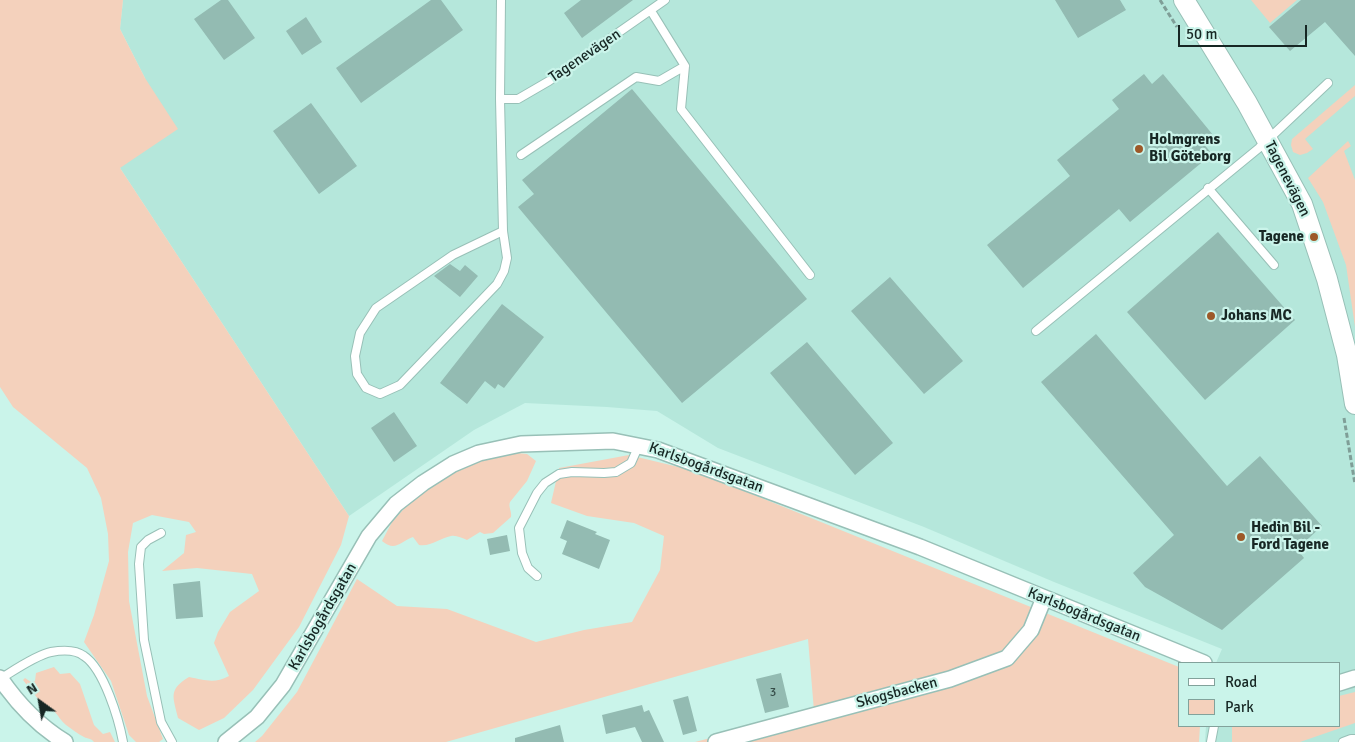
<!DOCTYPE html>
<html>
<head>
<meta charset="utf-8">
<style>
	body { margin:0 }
	#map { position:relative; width:1355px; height:742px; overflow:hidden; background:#caf4ea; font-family:Signika,sans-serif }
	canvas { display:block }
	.legend { position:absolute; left:1178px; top:662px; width:162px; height:65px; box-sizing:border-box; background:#caf4ea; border:1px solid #82a29b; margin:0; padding:6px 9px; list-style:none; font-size:15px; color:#172724 }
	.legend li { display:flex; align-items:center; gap:10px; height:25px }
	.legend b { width:25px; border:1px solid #82a29b }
	.north { position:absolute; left:15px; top:677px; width:50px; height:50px; -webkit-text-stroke:4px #caf4ea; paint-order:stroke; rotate:328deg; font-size:14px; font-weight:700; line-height:20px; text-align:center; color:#172724 }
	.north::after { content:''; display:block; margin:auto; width:18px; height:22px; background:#172724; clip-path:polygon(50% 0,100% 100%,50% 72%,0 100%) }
	.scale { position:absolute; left:1178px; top:25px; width:129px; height:22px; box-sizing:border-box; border:2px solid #172724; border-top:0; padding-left:6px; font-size:15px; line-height:18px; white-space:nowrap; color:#172724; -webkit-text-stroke:4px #caf4ea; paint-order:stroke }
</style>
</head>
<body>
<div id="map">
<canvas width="1355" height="742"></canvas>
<ul class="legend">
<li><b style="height:6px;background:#fff"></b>Road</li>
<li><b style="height:14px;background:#f4d1bc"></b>Park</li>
</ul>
<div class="north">N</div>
<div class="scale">50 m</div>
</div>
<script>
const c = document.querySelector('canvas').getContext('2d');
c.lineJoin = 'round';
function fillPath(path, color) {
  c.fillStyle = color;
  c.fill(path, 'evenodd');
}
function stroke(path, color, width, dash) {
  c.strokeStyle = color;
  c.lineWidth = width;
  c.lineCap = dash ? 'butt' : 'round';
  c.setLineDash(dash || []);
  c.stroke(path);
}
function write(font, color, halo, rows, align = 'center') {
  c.font = font + ' Signika,sans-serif';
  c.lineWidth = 4.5;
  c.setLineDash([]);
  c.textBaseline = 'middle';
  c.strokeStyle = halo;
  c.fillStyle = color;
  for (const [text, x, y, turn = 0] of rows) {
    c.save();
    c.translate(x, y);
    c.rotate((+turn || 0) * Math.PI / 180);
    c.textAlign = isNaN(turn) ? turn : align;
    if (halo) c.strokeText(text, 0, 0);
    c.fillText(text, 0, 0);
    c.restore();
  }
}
const built = new Path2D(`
	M123,0H1355V742H1205L1206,726H1339V663H1216L1222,649L1054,582L924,527L718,448L657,411L607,407L525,403L474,430L349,516L120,168L145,78L120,29Z`);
const green = new Path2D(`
	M0,0H123L120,29L145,78L178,129L120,168L349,516L341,545L299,627L253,690L224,718L199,730L178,718C173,696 168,690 189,677C205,680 214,684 229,676L214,643L218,632L230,612L259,591L252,574L197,568L162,571L184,553L186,535L196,532L189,522L152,515L133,523L128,552L129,601L147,696L163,739L159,742H136L129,735L111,681L84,642L94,615L109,561L108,534L101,498L87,468L13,407L0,387Z
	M1251,0H1297L1270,23Z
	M1355,85V96L1305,139L1313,149L1307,153L1300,155L1293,152L1291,145L1292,139Z
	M1348,141L1351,146L1344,151L1355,180V327L1346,265L1323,202L1308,178Z
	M508,452L527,454L536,461L527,481L510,502C508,507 512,511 511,517L493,533L484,534L480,532L467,540C462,538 456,535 451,536C440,538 431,547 419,545L413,537C400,542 395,552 382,541L392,522L409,503L443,476L465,463Z
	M629,455L695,471L1179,667V726H1200L1199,742H695L814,711L808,639L446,742H255L262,736L297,692L357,579L397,606L447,609L536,642L584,630L632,622L660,570L664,536L634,523L587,516L551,503L559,468Z
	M54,667L60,674L70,673L80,684L94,725L103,734L110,732L115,742H94C91,738 88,739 84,737C78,734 72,729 66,725C57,717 54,706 42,704L23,680L25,678L31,682L35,681L36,673Z
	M1355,692V723L1300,742H1232V726H1339V696Z`);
const building = new Path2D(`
	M221,0H228L255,38L224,60L194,19Z
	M431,0H441L463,30L361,103L336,68Z
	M581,0H633L582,38L564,13Z
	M1055,0H1120L1126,10L1078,38Z
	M1301,0H1355V56L1325,22L1290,51L1269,27Z
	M306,17L322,42L302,55L286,31Z
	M1144,74L1152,84L1163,74L1213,135L1203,143L1212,154L1130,222L1119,209L1023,288L987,245L1070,176L1057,160L1119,109L1112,100Z
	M632,89L807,299L682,403L518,207L534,194L522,180Z
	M311,103L357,166L319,194L273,131Z
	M1218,232L1295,320L1205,400L1127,312Z
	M450,264L460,271L465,265L478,276L460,297L434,276Z
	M890,277L963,361L924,394L851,311Z
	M502,304L544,337L504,388L498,384L495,389L485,381L467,404L440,383Z
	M1096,334L1227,486L1260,456L1322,526L1297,549L1304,558L1222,630L1145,587L1133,573L1174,535L1041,382Z
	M807,342L893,443L855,475L770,373Z
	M394,412L417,446L394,462L371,428Z
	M567,520L597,532L595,534L610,540L599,569L562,554L567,541L560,538Z
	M507,535L510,551L490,555L487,539Z
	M200,581L203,617L176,619L173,584Z
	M781,673L789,707L765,713L756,679Z
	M688,696L697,731L683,735L673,700Z
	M642,705L644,712L649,710L664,742H642L635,727L606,734L602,715Z
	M560,725L564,742H515V738Z`);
const path = new Path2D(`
	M1160,0L1177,27
	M1344,418L1355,484`);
const service = new Path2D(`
	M501,0L500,99L503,231L507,258L504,271L497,284L400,385L380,394L366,388L357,374L355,356L360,333L376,308L453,255L503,231
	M651,11L685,66L681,109L810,275
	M500,99H518L549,81L665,0
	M521,155L636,77L659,81L685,66
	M1208,188L1274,265
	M1036,331L1259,148L1328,83
	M161,533L148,540L141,547L139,564L144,640L161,722L172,742
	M537,576L528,568L522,553L519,528L537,493L545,483L559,474L572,472L604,473L616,472L631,463L639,445
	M0,679C13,671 36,655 51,652C62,650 75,649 84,656C104,669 119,720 123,742
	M1211,742L1214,726
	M1343,742L1351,739H1355`);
const minor = new Path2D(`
	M0,678C17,703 39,726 65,742
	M1339,683L1355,678
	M226,742L257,717L283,685L369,536L396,504L423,483L453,464L479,453L521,444L613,441L658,450L920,547L1204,663
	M716,742L950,679L1007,658L1031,630L1044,598`);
const tertiary = new Path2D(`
	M1184,0L1247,103L1302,204L1327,279L1347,355L1355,404`);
const markers = [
	[1139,149,5,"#9d5929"],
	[1314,237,5,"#9d5929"],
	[1211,316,5,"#9d5929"],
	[1241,537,5,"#9d5929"]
];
const numberNames = [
	["3",773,693]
];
const streetNames = [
	["Tagenevägen",585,56,-34],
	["Tagenevägen",1287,179,63],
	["Karlsbogårdsgatan",706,468,20],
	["Karlsbogårdsgatan",1084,615,22],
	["Karlsbogårdsgatan",323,617,-60],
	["Skogsbacken",897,693,-15]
];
const poiNames = [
	["Holmgrens",1149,140],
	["Bil Göteborg",1149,157],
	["Tagene",1304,237,"right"],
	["Johans MC",1221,316],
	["Hedin Bil -",1251,528],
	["Ford Tagene",1251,545]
];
fillPath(built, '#b5e7db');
fillPath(green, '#f4d1bc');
fillPath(building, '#93bbb2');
stroke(service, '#98c0b7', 10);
stroke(minor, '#98c0b7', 18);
stroke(tertiary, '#98c0b7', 22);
stroke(path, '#7f9e97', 3, [5, 2.5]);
stroke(service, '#fff', 8);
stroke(minor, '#fff', 15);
stroke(tertiary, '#fff', 20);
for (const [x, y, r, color] of markers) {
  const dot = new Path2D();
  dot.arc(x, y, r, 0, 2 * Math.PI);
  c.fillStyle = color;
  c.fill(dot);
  stroke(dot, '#caf4ea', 2);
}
write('12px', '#364c48', null, numberNames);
write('15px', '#172724', '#caf4ea', streetNames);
write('bold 15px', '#172724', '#caf4ea', poiNames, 'left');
</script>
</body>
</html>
